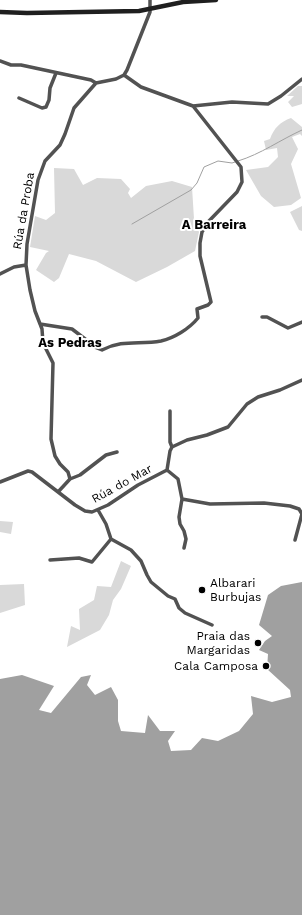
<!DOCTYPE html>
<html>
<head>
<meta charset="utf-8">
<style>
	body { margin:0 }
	canvas { display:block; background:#fff }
</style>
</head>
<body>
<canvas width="302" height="915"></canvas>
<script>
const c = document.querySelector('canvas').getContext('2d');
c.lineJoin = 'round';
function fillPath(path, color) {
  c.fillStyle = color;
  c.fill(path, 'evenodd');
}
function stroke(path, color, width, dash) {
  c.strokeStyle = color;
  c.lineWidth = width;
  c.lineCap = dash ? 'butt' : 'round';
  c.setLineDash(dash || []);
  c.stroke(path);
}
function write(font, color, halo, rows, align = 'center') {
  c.font = font + ' "Work Sans",sans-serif';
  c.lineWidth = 4;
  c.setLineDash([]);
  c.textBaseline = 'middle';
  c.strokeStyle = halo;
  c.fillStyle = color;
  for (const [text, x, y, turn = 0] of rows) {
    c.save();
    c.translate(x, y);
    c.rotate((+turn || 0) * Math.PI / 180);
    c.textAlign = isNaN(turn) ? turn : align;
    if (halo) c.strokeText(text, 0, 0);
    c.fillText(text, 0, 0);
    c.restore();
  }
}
const green = new Path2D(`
	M298,86H302V104L292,107L288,102L294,96H287Z
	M291,118L302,127V136L300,134L292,137L298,149L291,164L301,198L291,205L274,207L261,196L246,170L268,167L278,157L277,148L266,150L264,141L270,139C274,128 280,122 291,118Z
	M54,168L74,169L83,185L97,178L121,179L130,189L128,193L131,198L146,186L172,181L192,187L194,219L199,232L195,251L167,267L136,282L96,261L69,254L59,278L54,282L36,270L46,253L49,251L30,247L35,216L46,220L55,213Z
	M302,206V231L299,230L290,212Z
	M0,521L13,522L11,534L0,532Z
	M121,561L131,566L121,589L113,600L109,615L100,630L67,647L71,626L80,630L79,609L94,600L97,586L111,587Z
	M24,584L25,605L0,613V585Z`);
const water = new Path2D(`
	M302,582V915H0V679L22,675L54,686L39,710L51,713L81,677L91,675L87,685L95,695L111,687L118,700V721L121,731L145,733L148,715L160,731H175L168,741L171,751L191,750L202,738L218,741L239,731L253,714L251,696L272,702L291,697L290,690L267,669L268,654L259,650L265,641L272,636L259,625L268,595L281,586Z`);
const stream = new Path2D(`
	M238,161C261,154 280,140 302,130
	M132,224L191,190L197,183L204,167L218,161L232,163L235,162`);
const minor = new Path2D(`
	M0,61L11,65H21L91,80L96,83
	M19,98L42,108L46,107L49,100L50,88L56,73
	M193,106L232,102L268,104L281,96L302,79
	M26,265L30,290L35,311L42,329L43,343L53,363L51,439L55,456L60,464L68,472L70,479
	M0,274L14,267L26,265L27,244L38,180L45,161L60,145L65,134L74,108L96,83L116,79L124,75L127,70L150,12V0
	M262,317H267L288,328L302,322
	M40,324L72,329L97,348L102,350C123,339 139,345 161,341C174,338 189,329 198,318L197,309L208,305L211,302L200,256V243L202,232L208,222L237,192L242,182L241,167L193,106L141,87L124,75
	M170,411V442L172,447
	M167,470L178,479L182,499L179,517L180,524L184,531L186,539L184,548
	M0,482L28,471L32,472L75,505L85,511L92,512L108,505L138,485L167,470L170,451L172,447L187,440L207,435L228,427L247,404L258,397L280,390L302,380
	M58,492L70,479L80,475L106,455L117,452
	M182,499L210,504L264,503L290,506L299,509L302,514L295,540
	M98,510L106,524L111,539L131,550L141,561L147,575L151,582L168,596L175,599L179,608L185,613L212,625
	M50,560L79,558L92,562L111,539`);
const secondary = new Path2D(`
	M0,12L27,13L139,11L183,2L216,0`);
const markers = [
	[202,590,4,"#000"],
	[258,643,4,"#000"],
	[266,666,4,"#000"]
];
const streetNames = [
	["Rúa da Proba",24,211,-80],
	["Rúa do Mar",122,484,-29]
];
const poiNames = [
	["Albarari",210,583,"left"],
	["Burbujas",210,597,"left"],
	["Praia das",250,636],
	["Margaridas",250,650],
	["Cala Camposa",258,666]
];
const neighbourhoodNames = [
	["A Barreira",214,225],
	["As Pedras",70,343]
];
fillPath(green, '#d9d9d9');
fillPath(water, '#a0a0a0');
stroke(stream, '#a0a0a0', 1);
stroke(minor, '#525252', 3.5);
stroke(secondary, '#1f1f1f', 4.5);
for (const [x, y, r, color] of markers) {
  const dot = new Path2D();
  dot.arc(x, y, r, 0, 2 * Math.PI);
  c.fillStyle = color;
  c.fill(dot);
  stroke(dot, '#fff', 1.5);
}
write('12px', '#000', '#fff', streetNames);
write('12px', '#000', '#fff', poiNames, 'right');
write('bold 13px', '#000', '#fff', neighbourhoodNames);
</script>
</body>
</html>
